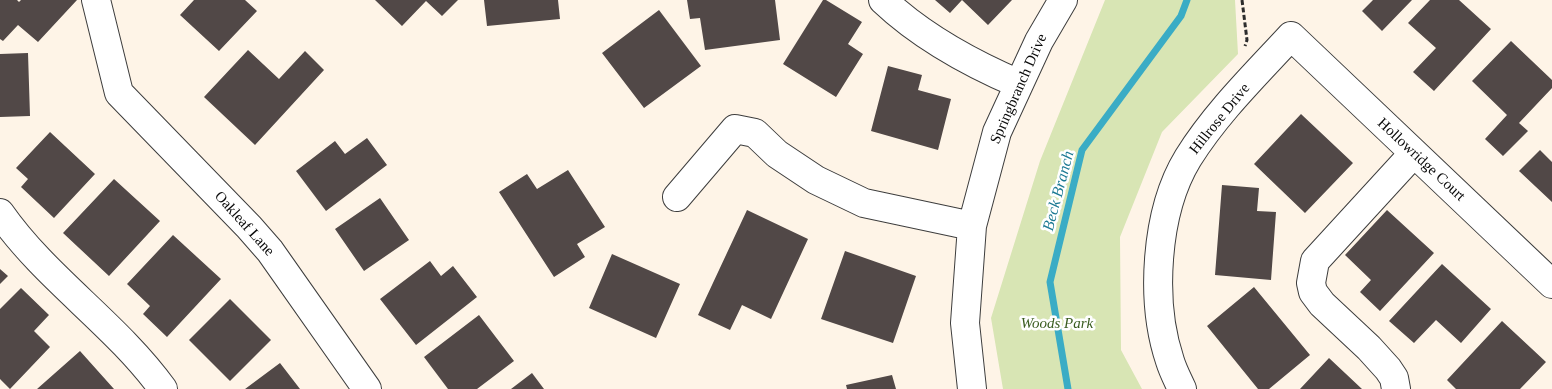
<!DOCTYPE html>
<html>
<head>
<meta charset="utf-8">
<style>
	body { margin:0 }
	canvas { display:block; background:#fef4e7 }
</style>
</head>
<body>
<canvas width="1552" height="389"></canvas>
<script>
const c = document.querySelector('canvas').getContext('2d');
c.lineJoin = 'round';
function fillPath(path, color) {
  c.fillStyle = color;
  c.fill(path, 'evenodd');
}
function stroke(path, color, width, dash) {
  c.strokeStyle = color;
  c.lineWidth = width;
  c.lineCap = dash ? 'butt' : 'round';
  c.setLineDash(dash || []);
  c.stroke(path);
}
function write(font, color, halo, rows, align = 'center') {
  c.font = font + ' Georgia,serif';
  c.lineWidth = 5;
  c.setLineDash([]);
  c.textBaseline = 'middle';
  c.strokeStyle = halo;
  c.fillStyle = color;
  for (const [text, x, y, turn = 0] of rows) {
    c.save();
    c.translate(x, y);
    c.rotate((+turn || 0) * Math.PI / 180);
    c.textAlign = isNaN(turn) ? turn : align;
    if (halo) c.strokeText(text, 0, 0);
    c.fillText(text, 0, 0);
    c.restore();
  }
}
const green = new Path2D(`
	M1105,0H1235L1238,54L1162,132L1120,237L1121,350L1142,389H1003L991,318L1040,161Z`);
const stream = new Path2D(`
	M1068,389L1050,282L1082,150L1181,16L1187,0`);
const building = new Path2D(`
	M0,0H17L19,2L21,0H77L38,42L18,25L3,41L0,39Z
	M194,0H245L257,11L219,51L180,15Z
	M375,0H458L442,16L426,1L402,26Z
	M484,0H558L560,19L487,26Z
	M687,0H775L780,40L705,50L700,18L690,19Z
	M823,0H826L862,22L848,44L863,54L836,97L783,64Z
	M935,0H1012L988,25L962,0L950,13Z
	M1373,0H1412L1382,31L1362,11Z
	M1430,0H1459L1491,29L1434,91L1413,72L1436,48L1408,23Z
	M659,10L701,66L644,108L602,53Z
	M1511,41L1552,80V88L1519,123L1528,131L1503,156L1485,139L1507,115L1472,81Z
	M248,50L279,79L305,51L324,70L255,145L204,97Z
	M28,53L30,116L0,117V54Z
	M888,66L922,75L918,90L951,99L938,150L871,131Z
	M1301,114L1353,163L1305,213L1254,164Z
	M50,132L95,174L54,218L21,187L28,179L16,168Z
	M367,138L387,165L326,211L296,171L335,141L345,154Z
	M1540,150L1552,162V202L1519,171Z
	M568,170L605,227L577,244L585,257L554,277L499,192L527,174L537,189Z
	M114,179L160,221L109,276L63,233Z
	M1222,185L1259,188L1257,211L1276,212L1271,280L1215,275Z
	M380,198L409,240L364,271L335,229Z
	M747,210L808,239L771,319L742,305L730,330L698,315Z
	M1387,210L1434,253L1380,311L1360,292L1371,280L1345,255Z
	M173,235L221,279L167,337L143,314L150,306L127,284Z
	M845,251L916,276L893,343L821,319Z
	M612,254L680,284L656,338L589,308Z
	M430,261L441,276L453,266L477,297L416,345L380,299Z
	M1442,264L1491,309L1461,343L1436,320L1414,343L1389,321Z
	M0,269L8,276L0,284Z
	M1254,287L1310,355L1269,389H1258L1207,326Z
	M21,288L49,315L34,331L50,347L10,389L0,379V309Z
	M230,299L271,340L230,381L189,340Z
	M479,315L514,361L477,389H448L424,357Z
	M1502,321L1546,362L1520,389H1456L1447,380Z
	M80,351L114,389H37Z
	M1329,358L1362,389H1300Z
	M280,363L300,389H245Z
	M532,373L544,389H511Z
	M892,375L896,389H847L846,385Z`);
const path = new Path2D(`
	M1242,0L1247,40L1245,46`);
const minor = new Path2D(`
	M96,0L119,93L249,227L270,251L367,389
	M883,0C922,37 970,63 1019,84
	M677,197L735,129L755,133L777,154L816,180L864,203L972,226
	M0,213C46,279 116,324 163,389
	M972,389L965,323L972,226L997,132L1039,41L1063,0
	M1182,389C1178,380 1173,371 1170,361C1150,302 1155,212 1188,158C1216,113 1255,75 1291,36L1552,284
	M1396,389L1394,378L1388,369L1369,348L1322,304L1313,292L1311,283L1315,261L1414,153`);
const streetNames = [
	["Springbranch Drive",1019,89,-66],
	["Hillrose Drive",1220,119,-51],
	["Hollowridge Court",1421,160,43],
	["Oakleaf Lane",244,224,48]
];
const parkNames = [
	["Woods Park",1057,324]
];
const waterNames = [
	["Beck Branch",1059,191,-75]
];
fillPath(green, '#d8e5b4');
stroke(stream, '#3aacc5', 7);
fillPath(building, '#514847');
stroke(minor, '#3d3d3d', 30);
stroke(path, '#2c2c2c', 3, [5, 2.5]);
stroke(minor, '#fff', 28);
write('15px', '#0a0a0a', '#fff', streetNames);
write('italic 15px', '#395c1f', '#fff', parkNames);
write('italic 16px', '#1b7993', '#fff', waterNames);
</script>
</body>
</html>
